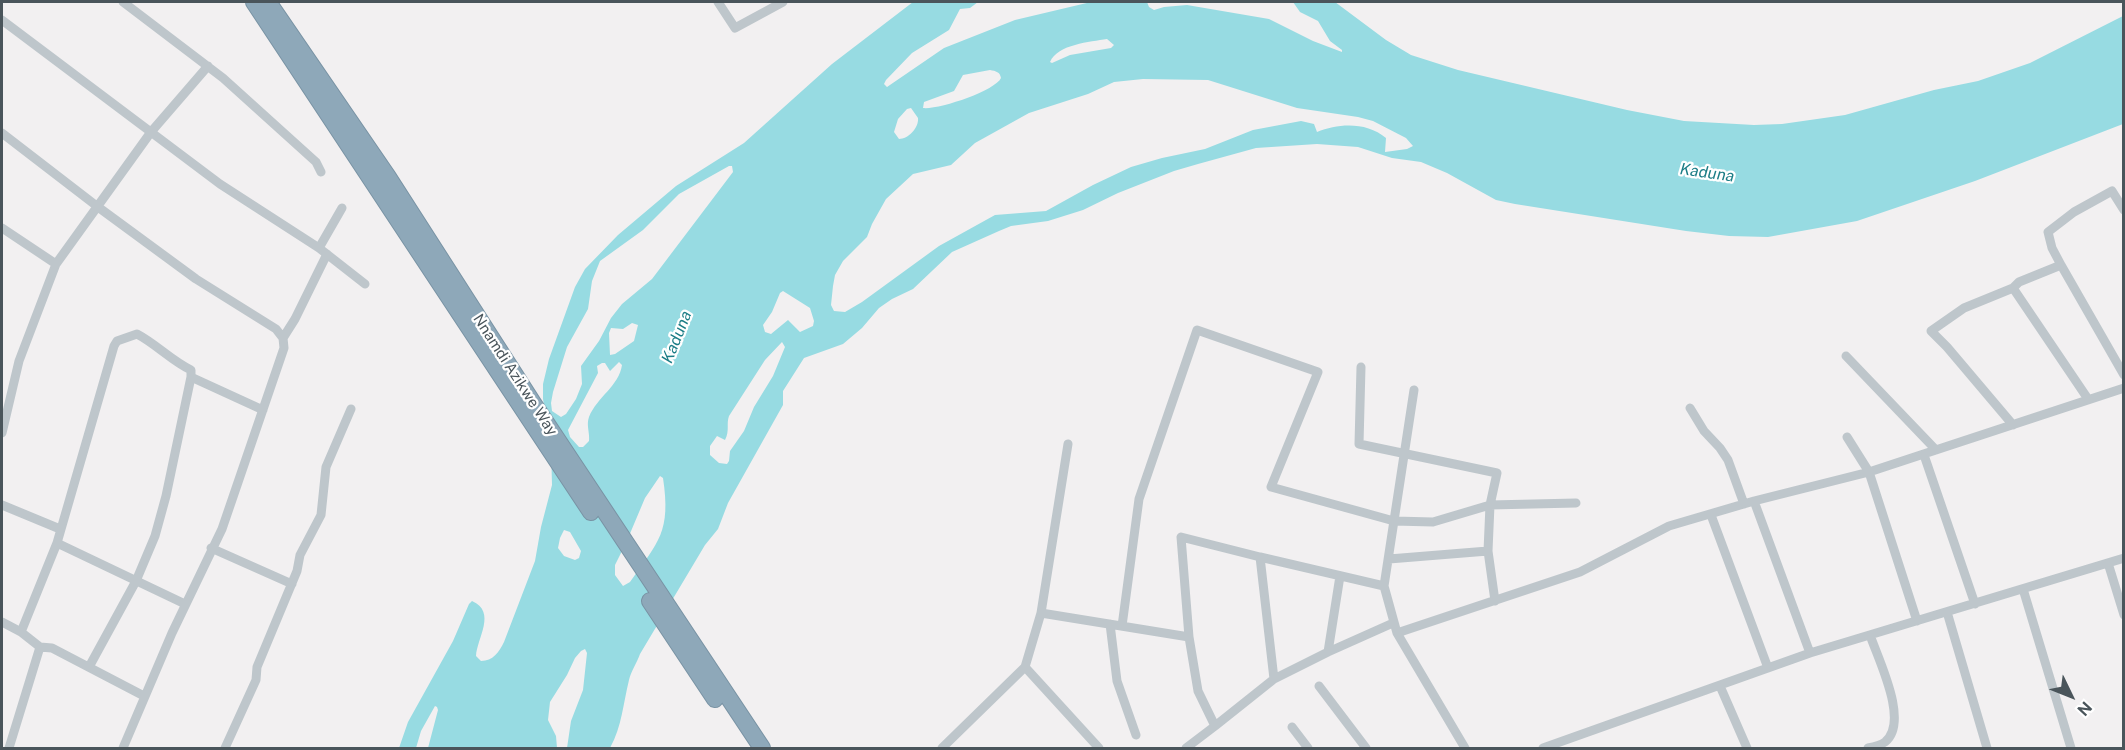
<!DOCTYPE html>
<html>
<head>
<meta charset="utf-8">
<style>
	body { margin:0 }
	#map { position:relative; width:2125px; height:750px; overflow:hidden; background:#f2f0f1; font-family:"Public Sans",sans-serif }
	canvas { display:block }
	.frame { position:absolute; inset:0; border:3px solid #4a555b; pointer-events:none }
	.north { position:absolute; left:2041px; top:666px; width:60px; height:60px; -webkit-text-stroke:4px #fff; paint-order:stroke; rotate:133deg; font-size:16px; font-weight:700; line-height:24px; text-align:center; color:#4a555b }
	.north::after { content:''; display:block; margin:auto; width:21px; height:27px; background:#4a555b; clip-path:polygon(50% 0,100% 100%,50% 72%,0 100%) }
</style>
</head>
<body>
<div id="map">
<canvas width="2125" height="750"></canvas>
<div class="frame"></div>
<div class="north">N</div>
</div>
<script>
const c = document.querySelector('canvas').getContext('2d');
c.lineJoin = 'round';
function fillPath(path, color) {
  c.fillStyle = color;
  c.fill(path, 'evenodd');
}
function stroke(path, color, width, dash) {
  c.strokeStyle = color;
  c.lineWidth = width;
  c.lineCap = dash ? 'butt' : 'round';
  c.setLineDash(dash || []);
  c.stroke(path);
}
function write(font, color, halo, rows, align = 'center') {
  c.font = font + ' "Public Sans",sans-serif';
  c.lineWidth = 4.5;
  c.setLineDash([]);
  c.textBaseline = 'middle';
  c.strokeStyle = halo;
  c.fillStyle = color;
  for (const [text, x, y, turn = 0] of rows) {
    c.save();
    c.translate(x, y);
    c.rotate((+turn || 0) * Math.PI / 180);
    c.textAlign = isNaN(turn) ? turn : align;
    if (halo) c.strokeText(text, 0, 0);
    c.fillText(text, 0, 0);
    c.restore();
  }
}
const water = new Path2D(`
	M913,2H978L970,8L960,9L949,30L912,53L886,80L884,84L887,87L944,48L1015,20L1091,2H1147L1149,7L1154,10L1164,7L1187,5L1269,19L1313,41L1342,52V50L1330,41L1318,21L1300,12L1293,2H1335L1386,40L1411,55L1458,70L1627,110L1684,121L1754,125L1782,124L1845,115L1934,90L1978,81L2030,63L2123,16V124L1975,181L1857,221L1768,237L1729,236L1686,231L1515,204L1496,200L1447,173L1421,162L1392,158L1358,147L1317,144L1256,148L1198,164L1174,171L1118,193L1083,210L1048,221L1011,226L999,231L952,252L913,289L892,299L879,308L862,328L843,344L804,358L783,391V405L728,503L718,529L705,545L640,654C637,663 631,671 629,680C623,704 622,726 610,748H567L571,721L583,690L587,653L585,649L581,651L575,658L567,675L550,702L548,720L556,736L557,748H428L438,710L437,707L435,706L421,731L416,748H399L408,722L453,641L469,604L472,601C497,612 477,638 476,656L481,661C493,661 499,652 504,642L535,561L541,527L552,485L551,447L543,399V384L549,359L575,287L585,269L618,235L676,186L744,143L832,64ZM1107,39L1114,45L1111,48L1070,55L1052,63L1050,62C1058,44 1090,42 1107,39ZM990,70C996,71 1000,72 1001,78C995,91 938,110 923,108L924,102L954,91L963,75ZM1143,79L1208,80L1297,108L1358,117L1373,121L1406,138L1413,146L1407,149L1385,152L1386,138C1367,122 1339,123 1317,132L1314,124L1301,121L1253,130L1205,149L1162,158L1131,167L1093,185L1046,211L995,215L939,246L862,302L845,312L834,311L831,305L833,286L835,275L843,261L867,237L872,224L886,199L913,174L951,165L975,143L1029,113L1088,94L1114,82ZM911,108L918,118C919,128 908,139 899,139L894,132L898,119L907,109ZM729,166H732L733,172L652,279L622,304L611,318L599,341L581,366L582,384L576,399L566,414L561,417L552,411L551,403L553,392L567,347L588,309L592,281L600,261L643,230L679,194ZM783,291L810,308L814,321L813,326L800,332L788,320L771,334L765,332L763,325L772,312L780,293ZM632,323L638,325L634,341L615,354L610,355L609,333L611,328L623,329ZM782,342L785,347L773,376L754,407L744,431L730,451L729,461L727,464L719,463L710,455V446L717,436L725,440C730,430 726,424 729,416L765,360ZM619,362L622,365C619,386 597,397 589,417C586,425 590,433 589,441L583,447H579L570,437L568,430L598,373L597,366L602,363H605L610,371ZM660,476L663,478C671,532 659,541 630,582L623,586L615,575V565L626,543L645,498ZM564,530L570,532L581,551L579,558L575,560L564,556L558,548L560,538Z`);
const street = new Path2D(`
	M123,2L223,78L316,162L321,172
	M718,2L735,28L783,2
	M2,20L220,184L319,248L365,284
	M2,133L98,207L196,279L276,329L283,338L284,348L222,529L172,633L123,748
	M2,228L56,264
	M319,248L342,208
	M2061,265L2052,248L2048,232L2074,212L2112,191L2124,210
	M2013,288L2019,282L2061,265L2124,375
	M283,338L295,319L327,254
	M1846,356L1936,450
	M1361,367L1359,444L1497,473L1490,505L1488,551L1495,601
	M191,377L263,410
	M1414,390L1384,586L1397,633L1465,748
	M1690,408L1704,431L1720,448L1728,460L1744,504
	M2013,425L1947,347L1931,331L1964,308L2013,288L2088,399
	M2,433L19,361L56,264L151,132L208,66
	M1847,437L1869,472L1917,621
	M1068,444L1041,613L1189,637
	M1924,455L1975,604
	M1754,501L1810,653
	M2,505L60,529
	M1711,515L1768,668
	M57,543L185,604
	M211,548L292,584
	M1260,557L1181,537L1189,637L1198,691L1215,726L1274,679L1328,652L1340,576
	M1389,559L1488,551
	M2108,563L2124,615
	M2023,589L2071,748
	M1947,612L1987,748
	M2,622L21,632L40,647L52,648L144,696
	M1110,624L1117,681L1136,735
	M1122,626L1139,499L1197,330L1318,372L1271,487L1394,521L1433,522L1490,505L1576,503
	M21,632L57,543L114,346L117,341L137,334C156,344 172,361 191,370V377L166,496L155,536L136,581L89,667
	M1397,633L1580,572L1669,526L1754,501L1869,472L2124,388
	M1328,652L1393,623
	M1025,667L1099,748
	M1274,679L1260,557L1384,586
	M1319,686L1366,748
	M1720,686L1747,748
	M1292,727L1308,748
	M9,748L40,647
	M225,748L256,680L257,667L297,571L300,555L321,515L326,467L351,409
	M942,748L1025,667L1041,613
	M1186,748L1215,726
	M1543,748L1810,653L2124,558
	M1868,748C1873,747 1881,745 1885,742C1910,722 1878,659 1870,635`);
const highway = new Path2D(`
	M254,2L591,512
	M268,2L388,177L533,403L762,748
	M650,601L715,699`);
const streetNames = [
	["Nnamdi Azikwe Way",515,375,57]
];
const waterNames = [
	["Kaduna",1707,173,8],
	["Kaduna",677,337,-68]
];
fillPath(water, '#97dbe2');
stroke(highway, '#7993a4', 18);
stroke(street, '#bec6cb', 9);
stroke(highway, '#8ea8b9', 16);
write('15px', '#4a555b', '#fff', streetNames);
write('italic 16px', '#1c7d86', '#fff', waterNames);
</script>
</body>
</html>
